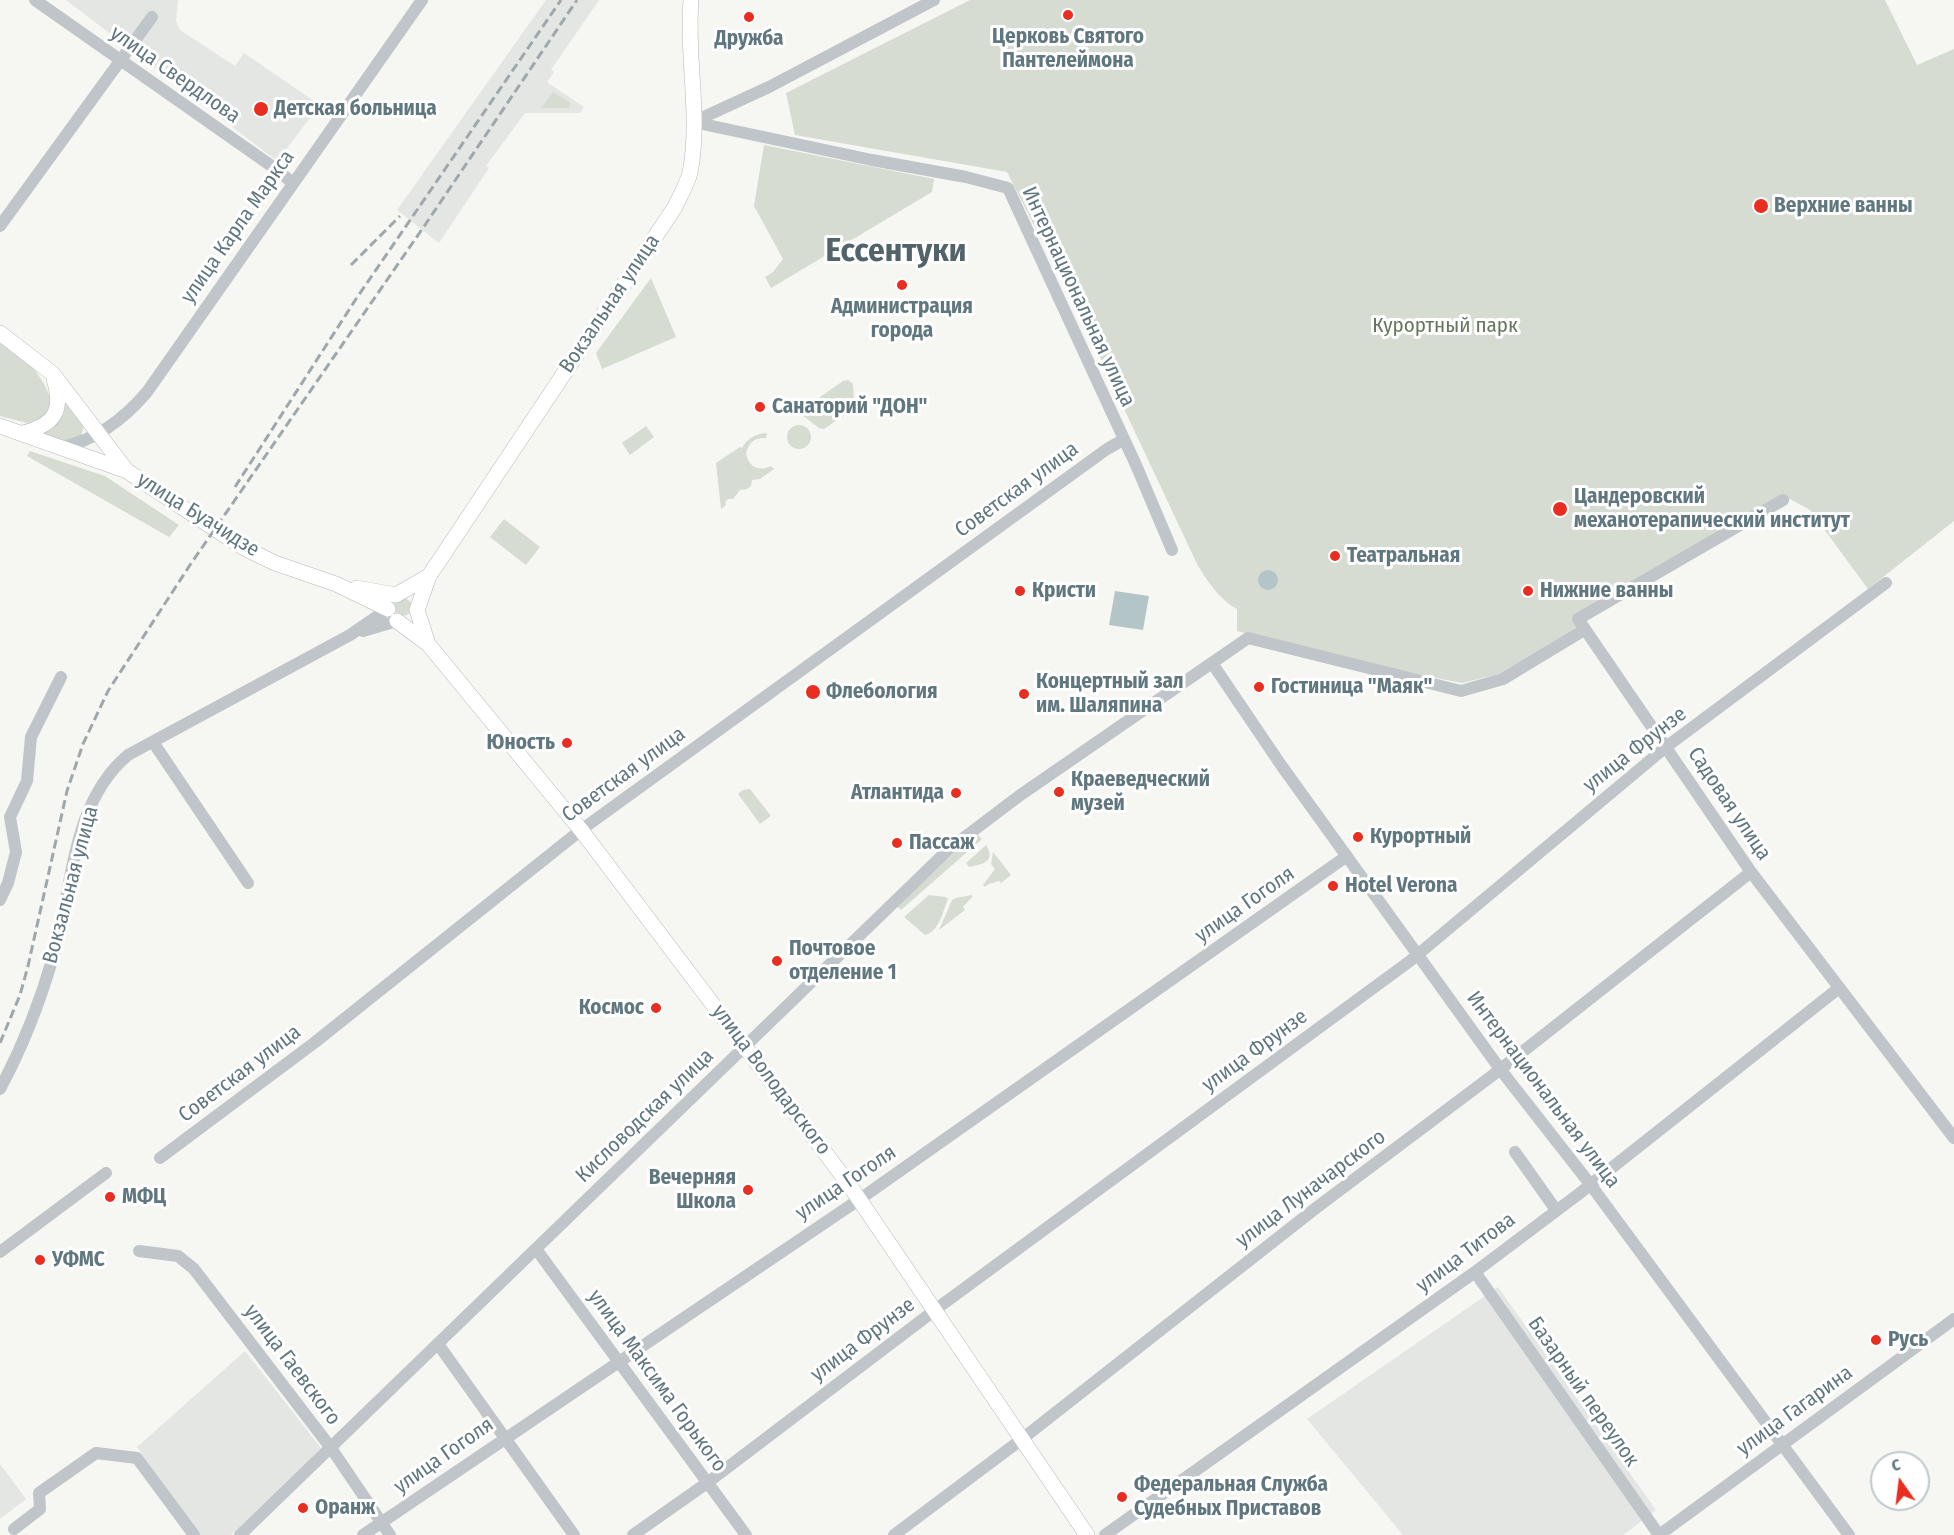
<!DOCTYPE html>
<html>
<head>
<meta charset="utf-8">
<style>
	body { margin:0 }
	#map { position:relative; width:1954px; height:1535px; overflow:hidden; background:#f6f6f3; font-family:"Fira Sans Condensed",sans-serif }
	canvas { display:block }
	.north { position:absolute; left:1870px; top:1451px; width:60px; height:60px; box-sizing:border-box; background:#fff; border:2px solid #bfc9cc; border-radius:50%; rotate:346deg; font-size:16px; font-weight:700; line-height:24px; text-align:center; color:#60777f }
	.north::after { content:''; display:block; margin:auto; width:21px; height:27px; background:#e92d20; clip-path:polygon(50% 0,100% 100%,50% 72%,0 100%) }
</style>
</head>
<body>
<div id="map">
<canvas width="1954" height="1535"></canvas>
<div class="north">С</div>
</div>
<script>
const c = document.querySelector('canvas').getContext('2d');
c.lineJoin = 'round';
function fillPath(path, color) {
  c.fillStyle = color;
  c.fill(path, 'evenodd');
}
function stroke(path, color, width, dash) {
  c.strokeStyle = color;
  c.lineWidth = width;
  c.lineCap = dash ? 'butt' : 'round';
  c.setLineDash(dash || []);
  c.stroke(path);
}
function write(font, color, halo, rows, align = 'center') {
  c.font = font + ' "Fira Sans Condensed",sans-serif';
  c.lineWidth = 6;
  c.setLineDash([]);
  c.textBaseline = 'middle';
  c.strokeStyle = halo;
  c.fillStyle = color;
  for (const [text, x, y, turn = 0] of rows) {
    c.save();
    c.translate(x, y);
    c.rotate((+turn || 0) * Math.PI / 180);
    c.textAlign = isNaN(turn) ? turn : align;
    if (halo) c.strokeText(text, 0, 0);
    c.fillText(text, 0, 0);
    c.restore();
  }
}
const built = new Path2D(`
	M66,0H178L176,21L180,30L235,66L244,53L320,105L277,161Z
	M546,0H599L551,70L554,72L547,82L584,107L580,113H525L486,166L489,168L439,243L397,210Z
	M1498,1287L1656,1510L1623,1535H1403L1307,1419Z
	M245,1351L321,1448L231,1535H200L137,1447Z
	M0,1464L26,1499L0,1519Z`);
const green = new Path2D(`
	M970,0H1885L1917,65L1954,49V521L1868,589L1810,510L1790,499L1636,590L1503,673L1462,683L1390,669L1237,631V609C1220,600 1208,582 1198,566L1088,332L1007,172L795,135L786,93Z
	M553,92L571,103L569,108H541Z
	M764,145L934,179L932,192L771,288L765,277L773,272L783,259L754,206Z
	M651,278L676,337L602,369L596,353Z
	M0,338C25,358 41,371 52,402L45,417L27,423L0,416Z
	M848,380L853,384L854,402L852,407L847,413L824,429L819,428L802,415L803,409L843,381Z
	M64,401L84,425L81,437L70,443L57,440L43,433Z
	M787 437a12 12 0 1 1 24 0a12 12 0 1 1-24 0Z
	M646,426L654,437L630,455L622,443Z
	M767,433L766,438C755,437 748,443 746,454C749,467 759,472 771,466L774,469L760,479L752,480L751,486L747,489L740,490L733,499H728L725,502L726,505L721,509L716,463L740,447L742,448C748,438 755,434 767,433Z
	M30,451L105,476L179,525L169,537L27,456Z
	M504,519L540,547L526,565L490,537Z
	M394 607a9 9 0 1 1 18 0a9 9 0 1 1-18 0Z
	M750,789L771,816L760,824L738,794L743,790Z
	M977,834L982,839L901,910L897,906L954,853Z
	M986,845C996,862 983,864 969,867L966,863Z
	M993,852L1011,875L1001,883L999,881L989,884L985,887L983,885L995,869L991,864Z
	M929,895L946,897L948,899C943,911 939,932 925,935L904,917Z
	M971,895L973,896L963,907L965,910L939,930L952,900L956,898Z`);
const water = new Path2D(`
	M1258 580a10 10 0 1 1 20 0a10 10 0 1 1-20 0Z
	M1115,591L1149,596L1143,630L1109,625Z`);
const minor = new Path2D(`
	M35,0L273,167L293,183
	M693,122L872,160L966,177L1008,188L1136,465L1172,550
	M693,122L769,87L934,0
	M0,226L152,17
	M62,447C97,440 124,419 147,392L422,0
	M1783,500L1578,619L1751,872L1954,1138
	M363,631L397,621
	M1212,663L1281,765L1500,1069L1590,1184L1849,1535
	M153,742L248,883
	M0,900L8,883L16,852L10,817L27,781L31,737L61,677
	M0,1089C22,1048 40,1002 53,957C73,889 70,804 128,755L350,635L388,609
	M1515,1152L1556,1210
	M160,1158L314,1043L581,830L1107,449L1123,440
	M536,1249L746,1535
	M139,1251L178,1256L194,1269L331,1448L390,1535
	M0,1252L106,1173
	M1475,1272L1659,1535
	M438,1344L574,1535
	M14,1529L40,1509L39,1493L96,1453L137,1458L194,1535
	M240,1535L949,849L1019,796L1248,638L1461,691L1503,679L1584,630
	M363,1535L860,1199L1347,856
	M633,1535L707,1483L943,1304L1410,961L1666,747L1886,583
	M894,1535L1022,1439L1316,1208L1493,1075L1751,872
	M1105,1535L1475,1272L1580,1193L1839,988
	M1659,1535L1954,1319`);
const major = new Path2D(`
	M0,333L53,374L127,471
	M0,426L127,471L244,548L275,563L336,584L388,609
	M23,433C54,425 64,411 54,379
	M357,588L396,595L429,576
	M397,621L428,644L581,830L848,1183L1087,1535
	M428,644L417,610L429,576L675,207C680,196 687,184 690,173C701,116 686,57 691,0`);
const rail = new Path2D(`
	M351,265L400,216
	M235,487L356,299L561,0
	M0,1043L20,995L28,966L67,791L83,744L108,691L190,565L425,225L577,0`);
const markers = [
	[1068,15,6,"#e92d20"],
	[749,17,6,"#e92d20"],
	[261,109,8,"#e92d20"],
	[1761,206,8,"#e92d20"],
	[902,285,6,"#e92d20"],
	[760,407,6,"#e92d20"],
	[1560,509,8,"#e92d20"],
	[1335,556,6,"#e92d20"],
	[1020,591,6,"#e92d20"],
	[1528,591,6,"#e92d20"],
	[1259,687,6,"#e92d20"],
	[813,692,8,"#e92d20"],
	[1024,694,6,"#e92d20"],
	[567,743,6,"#e92d20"],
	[1059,792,6,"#e92d20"],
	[956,793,6,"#e92d20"],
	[1358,837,6,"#e92d20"],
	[897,843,6,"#e92d20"],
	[1333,886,6,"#e92d20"],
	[777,961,6,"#e92d20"],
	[656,1008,6,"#e92d20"],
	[748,1190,6,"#e92d20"],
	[110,1197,6,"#e92d20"],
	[40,1260,6,"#e92d20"],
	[1876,1340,6,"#e92d20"],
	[1122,1497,6,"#e92d20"],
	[303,1508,6,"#e92d20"]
];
const poiNames = [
	["Церковь Святого",1068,37,"center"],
	["Пантелеймона",1068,61,"center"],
	["Дружба",749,39,"center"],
	["Детская больница",274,109],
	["Верхние ванны",1774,206],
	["Администрация",902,307,"center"],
	["города",902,331,"center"],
	["Санаторий \"ДОН\"",772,407],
	["Цандеровский",1574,497],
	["механотерапический институт",1574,521],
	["Театральная",1347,556],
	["Кристи",1032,591],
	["Нижние ванны",1540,591],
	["Концертный зал",1036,682],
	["им. Шаляпина",1036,706],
	["Гостиница \"Маяк\"",1271,687],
	["Флебология",826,692],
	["Юность",555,743,"right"],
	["Краеведческий",1071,780],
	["музей",1071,804],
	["Атлантида",944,793,"right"],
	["Курортный",1370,837],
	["Пассаж",909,843],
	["Hotel Verona",1345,886],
	["Почтовое",789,949],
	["отделение 1",789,973],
	["Космос",644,1008,"right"],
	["Вечерняя",736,1178,"right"],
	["Школа",736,1202,"right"],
	["МФЦ",122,1197],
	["УФМС",52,1260],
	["Русь",1888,1340],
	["Федеральная Служба",1134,1485],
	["Судебных Приставов",1134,1509],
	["Оранж",315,1508]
];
const streetNames = [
	["улица Свердлова",175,75,35],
	["улица Карла Маркса",238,227,-55],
	["Интернациональная улица",1078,297,65],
	["Вокзальная улица",610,304,-56],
	["Советская улица",1017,490,-36],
	["улица Буачидзе",198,515,32],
	["улица Фрунзе",1635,750,-38],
	["Советская улица",624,775,-36],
	["Садовая улица",1729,804,56],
	["Вокзальная улица",71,885,-75],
	["улица Гоголя",1245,905,-35],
	["улица Фрунзе",1255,1051,-36],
	["Советская улица",240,1074,-37],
	["улица Володарского",771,1080,53],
	["Интернациональная улица",1543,1090,53],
	["Кисловодская улица",645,1116,-44],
	["улица Гоголя",846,1183,-34],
	["улица Луначарского",1311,1189,-37],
	["улица Титова",1466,1253,-37],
	["улица Фрунзе",863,1340,-37],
	["улица Гаевского",292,1365,53],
	["улица Максима Горького",657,1381,54],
	["Базарный переулок",1583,1392,55],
	["улица Гагарина",1795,1411,-36],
	["улица Гоголя",444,1456,-35]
];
const parkNames = [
	["Курортный парк",1445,326]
];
const townNames = [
	["Ессентуки",896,252]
];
fillPath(built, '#e4e6e4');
fillPath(green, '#d7dcd2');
fillPath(water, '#b4c5c7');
stroke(major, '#b2b9bc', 16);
stroke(minor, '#bfc5c8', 12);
stroke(major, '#fff', 15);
stroke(rail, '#9ea8ac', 3, [9, 4.5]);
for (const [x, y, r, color] of markers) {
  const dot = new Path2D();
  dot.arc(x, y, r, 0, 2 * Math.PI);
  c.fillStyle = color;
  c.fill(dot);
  stroke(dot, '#fff', 2);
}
write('bold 21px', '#60777f', '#fff', poiNames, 'left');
write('21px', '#60777f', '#fff', streetNames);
write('21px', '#67775f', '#fff', parkNames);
write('bold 33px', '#52636a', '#fff', townNames);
</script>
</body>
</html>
